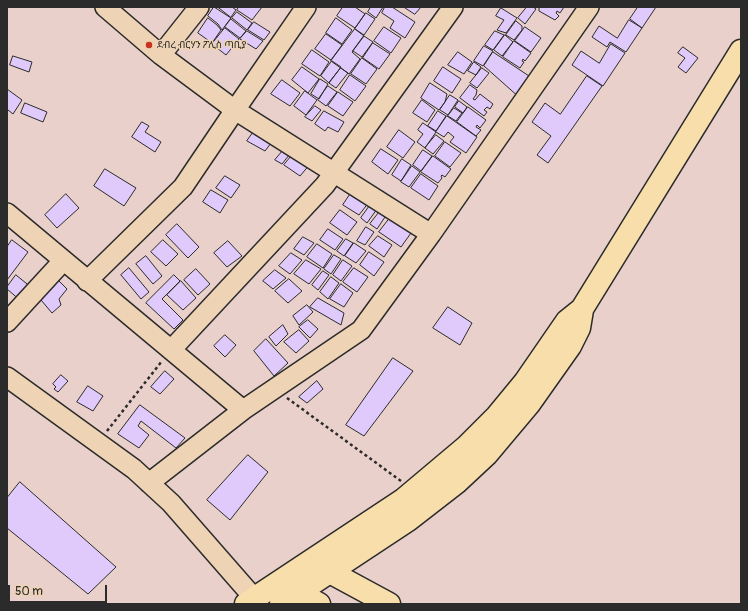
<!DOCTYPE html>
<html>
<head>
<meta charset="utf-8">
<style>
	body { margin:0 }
	#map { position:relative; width:748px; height:611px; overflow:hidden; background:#ead0ca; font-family:Pangolin,sans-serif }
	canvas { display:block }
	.frame { position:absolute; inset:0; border:8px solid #2b2b2b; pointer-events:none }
	.scale { position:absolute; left:8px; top:585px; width:99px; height:18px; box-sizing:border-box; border:2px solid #2b2b2b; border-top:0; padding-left:5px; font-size:12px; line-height:14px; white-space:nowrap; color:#2b2b2b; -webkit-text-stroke:3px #eed3b5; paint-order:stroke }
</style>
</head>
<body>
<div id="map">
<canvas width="748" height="611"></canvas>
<div class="frame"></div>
<div class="scale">50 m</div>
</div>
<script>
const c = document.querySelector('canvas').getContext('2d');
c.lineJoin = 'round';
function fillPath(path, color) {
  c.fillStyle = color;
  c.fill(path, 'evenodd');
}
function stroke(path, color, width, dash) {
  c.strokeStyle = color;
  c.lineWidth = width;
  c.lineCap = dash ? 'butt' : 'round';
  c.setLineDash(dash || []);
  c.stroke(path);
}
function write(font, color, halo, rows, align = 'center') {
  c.font = font + ' Pangolin,"Noto Sans Ethiopic",sans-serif';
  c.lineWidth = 3;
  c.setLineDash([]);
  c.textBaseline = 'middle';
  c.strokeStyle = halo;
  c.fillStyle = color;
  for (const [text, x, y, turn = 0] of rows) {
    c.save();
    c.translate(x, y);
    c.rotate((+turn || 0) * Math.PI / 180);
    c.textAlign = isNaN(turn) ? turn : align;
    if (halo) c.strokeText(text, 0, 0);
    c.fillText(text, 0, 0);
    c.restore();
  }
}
const building = new Path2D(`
	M214,7L231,18L222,30L218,24L208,16Z
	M218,7H232L236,10L231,17Z
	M239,7H262L252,20L237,10Z
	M343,7H355L365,14L355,28L337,16Z
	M371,7H383L376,18L368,12Z
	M385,7H392L415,22L405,38L390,28L394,21L382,13Z
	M404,7H421L415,14Z
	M527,7H533L536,9L525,24L518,18Z
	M538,7H564L560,13L557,11L556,13L559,16L555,20L539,11V8Z
	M638,7H656L642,28L630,19Z
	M501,8L517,18L506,33L497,30L504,20L496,16Z
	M237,12L252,23L247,30L232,18Z
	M366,13L375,19L364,35L355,29Z
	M208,18L217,25L221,30L212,43L198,33Z
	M336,18L352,30L342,44L326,33Z
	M231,19L246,31L240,38L225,27Z
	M629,20L642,28L626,52L610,42L607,47L592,37L599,26L617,38Z
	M516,21L522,26V30L514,40L506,35Z
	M254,22L270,32L264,40L248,30Z
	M384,27L401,38L391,53L374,41Z
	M525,27L541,38L531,52L515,41Z
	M225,28L239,39L226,55L212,44Z
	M355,29L364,36L352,52L360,59L349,74L331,61Z
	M247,31L263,41L256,49L240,39Z
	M495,31L504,35L493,50L485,45Z
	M326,34L342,45L331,60L315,49Z
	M505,35L513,42L502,56L494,50Z
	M364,36L373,42L362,57L353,51Z
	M514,41L531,53L525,61L523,59L522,61L524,62L520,68L503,57Z
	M373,43L390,54L379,69L363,58Z
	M611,44L625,53L603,86L572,65L581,51L599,63Z
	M484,46L493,51L483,66L474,61Z
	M683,47L698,58L686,73L678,67L685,58L678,53Z
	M312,50L329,62L320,76L302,64Z
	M458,52L472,62L464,74L448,65Z
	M493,52L535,80L520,98L484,66Z
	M13,56L32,62L29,72L10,65Z
	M362,58L377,69L366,84L351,74Z
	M332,61L341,67L329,83L321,76Z
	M474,62L481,67L476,75L468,71Z
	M302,67L319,79L308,93L292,80Z
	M443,67L461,79L452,93L434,81Z
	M341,68L348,73L336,88L329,83Z
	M482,68L489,73L477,88L470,83Z
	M350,75L366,86L355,101L340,90Z
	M587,76L602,86L548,163L537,155L551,136L532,122L545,103L560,114Z
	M320,79L328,84L319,99L311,94Z
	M282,80L300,93L290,106L271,94Z
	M430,83L447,94L445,102L439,110L421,98Z
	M470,85L477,90L476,95L473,99L475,100L480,94L493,104L490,109L487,107L484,110L487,112L484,116L460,98Z
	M328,86L337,92L326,106L318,100Z
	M7,89L22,100L13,114L8,110L7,112Z
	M305,91L317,100L306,115L294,106Z
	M338,92L353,102L343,116L328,106Z
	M450,95L458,100L448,115L440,110Z
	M422,100L435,110L427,122L413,113Z
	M459,101L467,107L463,113L455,107Z
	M25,103L47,112L43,122L21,113Z
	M315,106L321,110L312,121L305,117Z
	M468,107L486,120L480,128L477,125L476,127L481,130L476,136L457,122Z
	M454,108L462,113L456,121L448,116Z
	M324,111L344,122L338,132L328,127L325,131L315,124Z
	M438,111L446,116L436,131L428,126Z
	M447,116L477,137L466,153L450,142L454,137L448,132L444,137L436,132Z
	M142,122L149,126L145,132L161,142L155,152L132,137Z
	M423,123L436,132L425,148L417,142L423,134L418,130Z
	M255,130L274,139L265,151L247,141Z
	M399,130L415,142L403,158L387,147Z
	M436,135L444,141L433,154L425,148Z
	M445,142L461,153L450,167L435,156Z
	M286,147L293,150L282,164L275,160Z
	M381,149L398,160L388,174L372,162Z
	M423,150L432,156L421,171L413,165Z
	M294,153L311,163L300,176L284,165Z
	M433,156L451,169L445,177L442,175L441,176L442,178L438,183L421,172Z
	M402,159L411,165L401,181L392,175Z
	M412,166L420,172L409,187L401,182Z
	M105,169L136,188L124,206L94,186Z
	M421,174L438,186L429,200L411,188Z
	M225,176L240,185L231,198L216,188Z
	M211,190L228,200L220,213L203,202Z
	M351,193L369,202L359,215L343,205Z
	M66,194L79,208L57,228L45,215Z
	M371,204L377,209L367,223L361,218Z
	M340,210L357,222L347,235L330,223Z
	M381,210L387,214L377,229L370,224Z
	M390,218L411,233L401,247L379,232Z
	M177,224L199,247L188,258L166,235Z
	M366,227L374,232L365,245L357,241Z
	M328,229L343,239L335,250L320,240Z
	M378,236L392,245L384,257L369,246Z
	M303,237L314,243L304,255L294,249Z
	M346,239L353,243L344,256L337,251Z
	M12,240L28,252L7,280V247Z
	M163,240L178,254L166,266L151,252Z
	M228,241L242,256L227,267L214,253Z
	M354,243L366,251L356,263L345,256Z
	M317,244L332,254L323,268L307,257Z
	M369,252L384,262L374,276L360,265Z
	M291,253L302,260L290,274L279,266Z
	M334,255L341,259L331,274L324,269Z
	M146,256L162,276L153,284L136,264Z
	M306,260L321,269L309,284L294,274Z
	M343,260L352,266L341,281L333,275Z
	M129,268L149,292L141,299L121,275Z
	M354,268L368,277L357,292L343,282Z
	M196,269L210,284L198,295L184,280Z
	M275,270L286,278L273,289L263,281Z
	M323,271L329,275L318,290L312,285Z
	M16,275L32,288L21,301L7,289V287Z
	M174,275L180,281L162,299L183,320L174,329L146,303Z
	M331,277L339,283L328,299L320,292Z
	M289,279L302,291L288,303L275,291Z
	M58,280L67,289L59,299L61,305L52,313L41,300Z
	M181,281L196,298L183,310L167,295Z
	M341,284L353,293L344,307L330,299Z
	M318,298L344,313L341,325L310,307Z
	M307,305L313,312L299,325L293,316Z
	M448,307L472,323L460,345L433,328Z
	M308,320L318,329L310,338L299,327Z
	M283,325L288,334L276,346L269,337Z
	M299,330L309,341L296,353L284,342Z
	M225,335L236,345L225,357L214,346Z
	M266,339L288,363L274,376L254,351Z
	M393,358L413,371L364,436L346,425Z
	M165,371L174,379L160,394L151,387Z
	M61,375L68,381L58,392L54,389L56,387L53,384Z
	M317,381L323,389L307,403L299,397Z
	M88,386L103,396L93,411L77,402Z
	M140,405L185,438L176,448L141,421L138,426L149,435L139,448L118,434Z
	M248,455L268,472L230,520L207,500Z
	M20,482L116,567L88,594L7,528V498Z`);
const path = new Path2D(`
	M287,398L401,481
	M107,431L162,361`);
const minor = new Path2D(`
	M105,7L161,55L235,110L431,234L361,330L243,410
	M161,55L199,7
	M7,213L243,410L149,483
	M431,234L589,7
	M87,281L183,187L235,110L306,7
	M7,322L63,261
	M171,350L325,185L453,7
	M7,377L134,469L171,503L254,598`);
const major = new Path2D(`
	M315,564L389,604
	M284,584L319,604`);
const highway = new Path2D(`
	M246,604L403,500L466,447L497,416L525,382L567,321L582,309L741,51
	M281,604L408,520L457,482L487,454L529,404L570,346L579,328L582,310`);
const markers = [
	[149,45,4,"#c8321e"]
];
const poiNames = [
	["ደብረ ብርሃን ፖሊስ ጣቢያ",157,45]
];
fillPath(building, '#dfcafb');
stroke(building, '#2b2b2b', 1);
stroke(minor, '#2b2b2b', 22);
stroke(major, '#2b2b2b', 25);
stroke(highway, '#2b2b2b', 25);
stroke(path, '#2b2b2b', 2.5, [3, 3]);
stroke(minor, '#eed3b5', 19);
stroke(major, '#f8deab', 22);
stroke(highway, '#f8deab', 22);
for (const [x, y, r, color] of markers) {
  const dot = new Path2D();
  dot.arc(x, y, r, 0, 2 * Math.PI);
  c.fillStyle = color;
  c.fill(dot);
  stroke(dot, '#eed3b5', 1.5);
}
write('10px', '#2b2b2b', '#eed3b5', poiNames, 'left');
</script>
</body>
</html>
